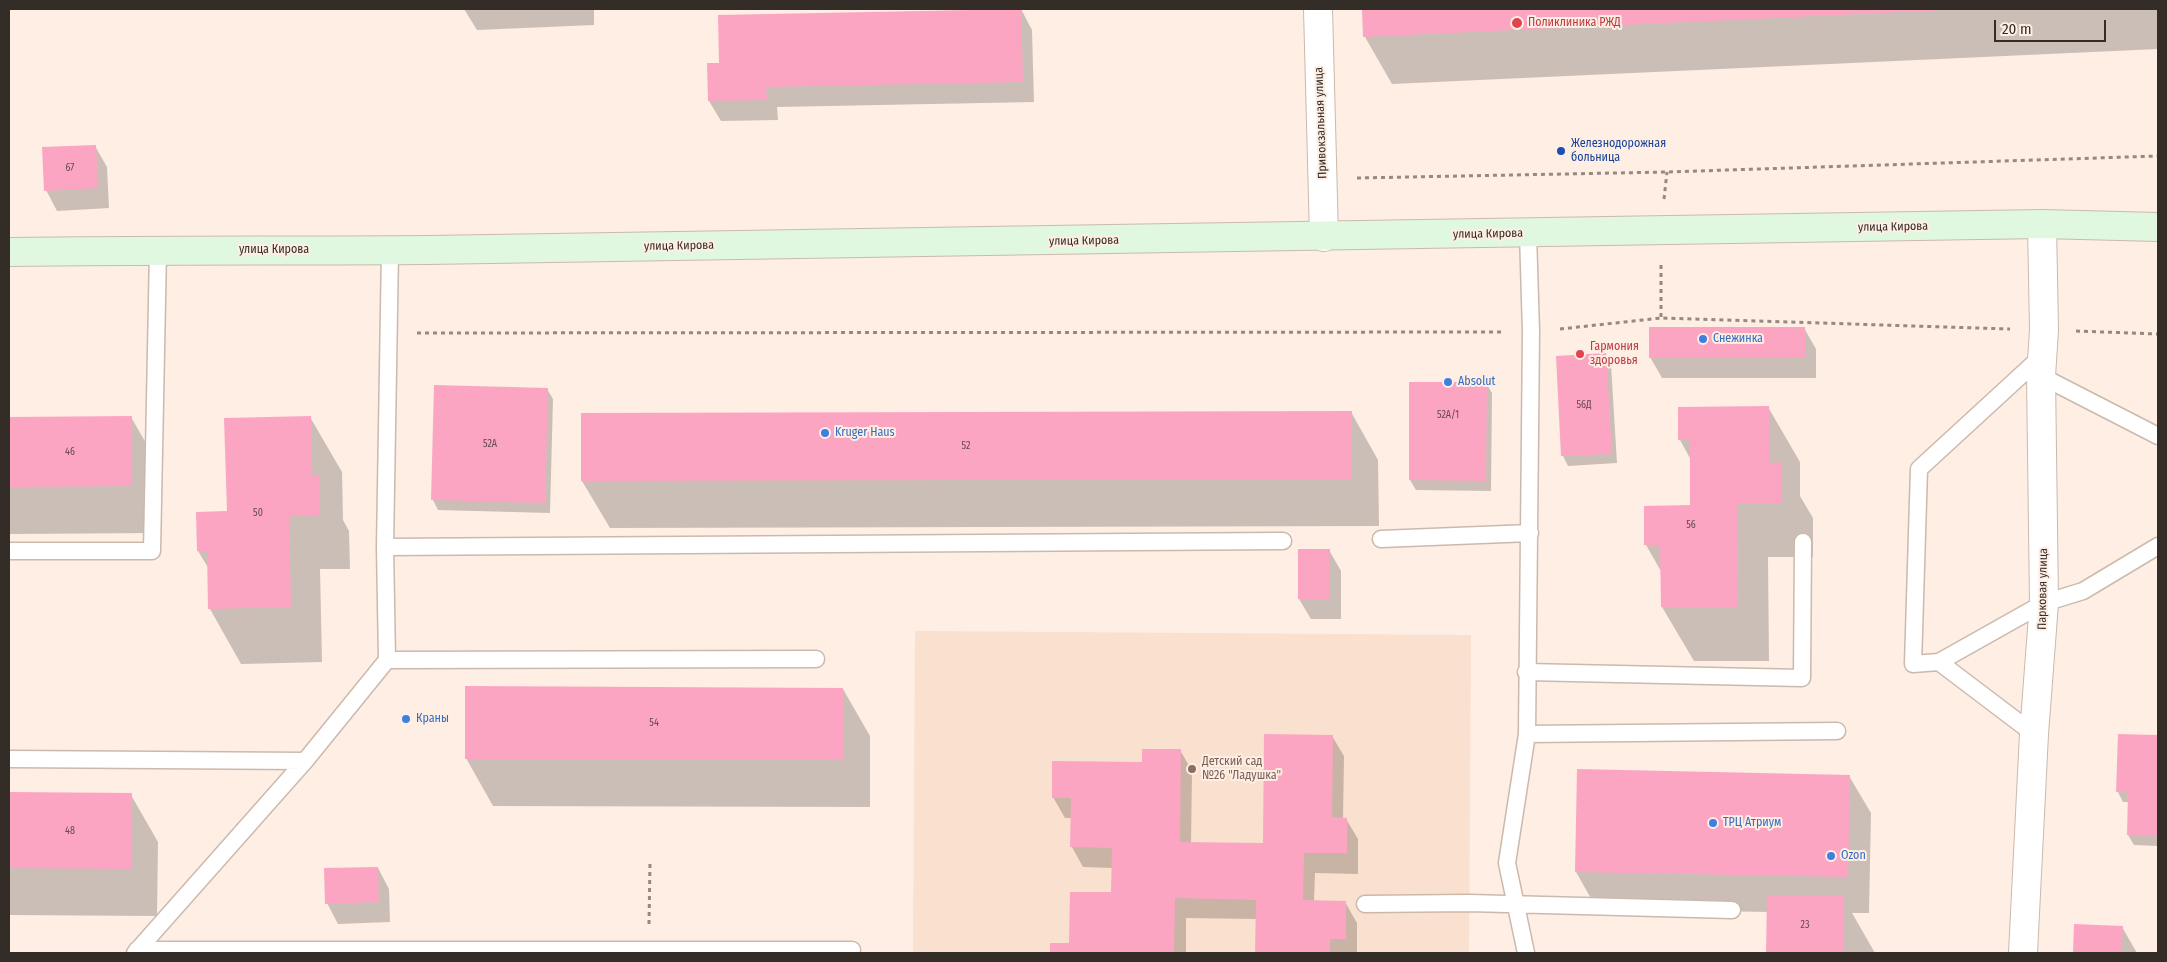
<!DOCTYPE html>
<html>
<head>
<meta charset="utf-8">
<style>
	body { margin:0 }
	#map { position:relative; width:2167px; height:962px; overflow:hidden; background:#feeee4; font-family:"Fira Sans Condensed",sans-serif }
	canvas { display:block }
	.frame { position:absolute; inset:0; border:10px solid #332c27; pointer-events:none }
	.scale { position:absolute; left:1994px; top:20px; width:112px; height:22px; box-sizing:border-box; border:2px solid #332c27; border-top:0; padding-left:6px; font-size:15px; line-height:18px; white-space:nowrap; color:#332c27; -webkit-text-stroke:4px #feeee4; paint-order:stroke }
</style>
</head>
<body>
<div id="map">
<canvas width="2167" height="962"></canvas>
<div class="frame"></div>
<div class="scale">20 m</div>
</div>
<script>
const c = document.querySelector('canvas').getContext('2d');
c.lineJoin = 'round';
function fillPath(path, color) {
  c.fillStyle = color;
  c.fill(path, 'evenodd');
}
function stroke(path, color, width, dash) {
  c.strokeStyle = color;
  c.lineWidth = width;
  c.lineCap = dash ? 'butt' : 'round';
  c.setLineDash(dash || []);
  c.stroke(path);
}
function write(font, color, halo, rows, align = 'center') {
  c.font = font + ' "Fira Sans Condensed",sans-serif';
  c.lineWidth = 4;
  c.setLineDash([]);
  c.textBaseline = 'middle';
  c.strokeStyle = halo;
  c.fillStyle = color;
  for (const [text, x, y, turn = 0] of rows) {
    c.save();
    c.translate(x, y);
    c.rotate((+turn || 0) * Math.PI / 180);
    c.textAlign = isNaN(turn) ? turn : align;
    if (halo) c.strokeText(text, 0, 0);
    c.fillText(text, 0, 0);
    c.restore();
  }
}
const built = new Path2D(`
	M915,631L1471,635L1469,953H913Z`);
const shadow = new Path2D(`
	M464,9H594V25L477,30Z
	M1021,9L1032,30L1034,102L777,107L778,120L721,121L709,101L721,64Z
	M1363,9H2158V49L1392,84L1365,37Z
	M95,146L107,167L109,208L57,211L46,190Z
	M1804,328L1816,349V378H1662L1650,357Z
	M1605,355L1611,365L1617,463L1568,466L1563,456Z
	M1486,383L1492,393L1491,491L1416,490L1410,480Z
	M435,386L547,389L553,399L550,513L438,510L433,500Z
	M1768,407L1800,462V496L1813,518V557H1768L1769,661H1694L1662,607V573L1646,545L1692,507L1691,460L1680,440Z
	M1351,412L1378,460L1379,526L610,528L582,481Z
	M131,417L158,464L159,533L9,534V418Z
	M310,417L342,472L343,520L349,531L350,569H320L322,662L241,664L210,609L209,569L198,551L228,512Z
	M1329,550L1341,571V619H1311L1299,599Z
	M843,689L870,736V807L493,806L466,758Z
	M2119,735L2158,737V846L2134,845L2128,835L2129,802H2123L2118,792Z
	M1332,736L1344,756L1343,819H1346L1358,839V874L1315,873L1314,902H1345L1357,923V953H1256L1257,919L1186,918V953H1051V944H1070L1112,894L1113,868L1083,867L1072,847V818H1065L1053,797L1180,750L1192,771L1191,843L1264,844Z
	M1849,776L1871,813L1869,913H1852L1875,953H1767L1768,912L1597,909L1576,872Z
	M9,793L131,795L158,842L157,916L9,915Z
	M378,868L389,889L390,922L338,924L327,903Z
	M2076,925L2122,927L2137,953H2074Z`);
const building = new Path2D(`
	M1021,9L1023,82L766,87L767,100L708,101L707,63H719L718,15Z
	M1362,9H1945V10L1363,37Z
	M96,145L98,188L44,191L42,147Z
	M1649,327H1805V358H1649Z
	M1606,353L1612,454L1561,456L1556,356Z
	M1409,382H1487L1486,481L1409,480Z
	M434,385L548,388L545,503L431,500Z
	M1769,406V463L1782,462V503H1737L1738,607H1661L1660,545H1644V506L1690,505V440H1678V407Z
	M1352,411V479L581,481V413Z
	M132,416V486L9,487V417Z
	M311,416L312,476L319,475V515H289L291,607L208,609L207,551H197L196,512L227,511L224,418Z
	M1298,549H1330V599H1298Z
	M465,686L843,688V760L465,759Z
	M1264,734L1333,735L1332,817L1347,818V853H1304L1303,900L1346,901V939H1330V953H1255L1256,900L1175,898L1174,953H1050V943H1069L1070,892H1111L1112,848L1070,847L1071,798H1052V761L1142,762V749H1181L1180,842L1263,843Z
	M2118,734L2158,735V836L2127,835L2128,792H2116Z
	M1577,769L1850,775L1848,877L1575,872Z
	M9,792L132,793L131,869L9,868Z
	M378,867L379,902L325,904L324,868Z
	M1767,895L1844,896L1843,953H1766Z
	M2074,924L2123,926L2121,953H2073Z`);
const path = new Path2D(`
	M1357,178L1667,172L2158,156
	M1664,199L1667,172
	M1661,265V318
	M1560,329L1661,318L2010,329
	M2076,331L2158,334
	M417,333L1504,332
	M649,924L650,862`);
const service = new Path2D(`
	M2042,356L1919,469L1913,664L1939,662L2044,603L2083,591L2158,546
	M2041,376L2158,436
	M1381,539L1530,533
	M385,547L1283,541
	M9,551H152L158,250
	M387,660L816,659
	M1939,662L2034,734
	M1526,672L1802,678L1803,542
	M1527,734L1837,731
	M9,759L305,761
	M1365,904L1469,903L1732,910
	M137,950H852
	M135,953L305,761L387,660L385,547L390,250
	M1526,953L1507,863L1527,734L1531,332L1528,233`);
const minor = new Path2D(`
	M1318,9L1324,237`);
const tertiary = new Path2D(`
	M2023,953L2034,734L2044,603L2041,376L2044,330L2042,224`);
const secondary = new Path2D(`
	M9,252C148,250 288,251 428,250C966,242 1504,234 2042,224L2158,227`);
const markers = [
	[1517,23,6,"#e0444e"],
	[1561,151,5,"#1a4fb4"],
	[1703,339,5,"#3f7fe0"],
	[1580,354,5,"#e0444e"],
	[1448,382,5,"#3f7fe0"],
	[825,433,5,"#3f7fe0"],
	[406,719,5,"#3f7fe0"],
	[1192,769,5,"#8d6e63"],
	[1713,823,5,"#3f7fe0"],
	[1831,856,5,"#3f7fe0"]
];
const numberNames = [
	["67",70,168],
	["56Д",1584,405],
	["52А/1",1448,415],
	["52А",490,444],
	["52",966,446],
	["46",70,452],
	["50",258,513],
	["56",1691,525],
	["54",654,723],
	["48",70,831],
	["23",1805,925]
];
const healthNames = [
	["Поликлиника РЖД",1528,23],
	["Гармония",1590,347],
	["здоровья",1590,361]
];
const streetNames = [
	["Привокзальная улица",1321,123,-92],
	["улица Кирова",1893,227,-1],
	["улица Кирова",1488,234,-1],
	["улица Кирова",1084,241,-1],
	["улица Кирова",679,246,-1],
	["улица Кирова",274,250],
	["Парковая улица",2043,589,-89]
];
const transitNames = [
	["Железнодорожная",1571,144],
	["больница",1571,158]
];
const shopNames = [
	["Снежинка",1713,339],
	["Absolut",1458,382],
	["Kruger Haus",835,433],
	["Краны",416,719],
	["ТРЦ Атриум",1723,823],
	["Ozon",1841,856]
];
const educationNames = [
	["Детский сад",1202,762],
	["№26 \"Ладушка\"",1202,776]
];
fillPath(built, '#fae0ce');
fillPath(shadow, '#0003');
fillPath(building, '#fca5c2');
stroke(service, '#cbb9ac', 19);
stroke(minor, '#cbb9ac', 30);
stroke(tertiary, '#cbb9ac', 30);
stroke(secondary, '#cbb9ac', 30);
stroke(path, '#958982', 3, [4, 4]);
stroke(service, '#fff', 16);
stroke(minor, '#fff', 28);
stroke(tertiary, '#fff', 28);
stroke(secondary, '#e0f8e0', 28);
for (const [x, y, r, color] of markers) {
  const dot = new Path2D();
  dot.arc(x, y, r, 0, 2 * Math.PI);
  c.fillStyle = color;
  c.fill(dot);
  stroke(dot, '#feeee4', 2);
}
write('10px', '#654a4e', null, numberNames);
write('12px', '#be3a42', '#feeee4', healthNames, 'left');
write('12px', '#332c27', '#feeee4', streetNames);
write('12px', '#164399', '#feeee4', transitNames, 'left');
write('12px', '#366cbe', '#feeee4', shopNames, 'left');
write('12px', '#785e54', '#feeee4', educationNames, 'left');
</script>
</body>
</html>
